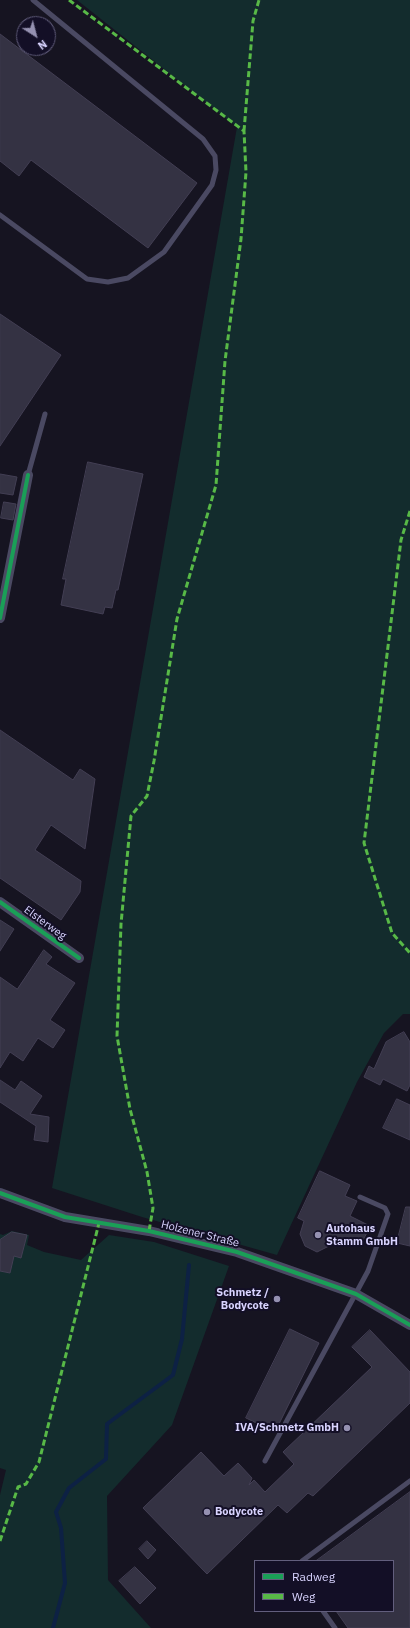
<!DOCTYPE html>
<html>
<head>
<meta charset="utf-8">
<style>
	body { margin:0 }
	#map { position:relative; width:410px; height:1628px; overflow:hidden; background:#161421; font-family:"IBM Plex Sans",sans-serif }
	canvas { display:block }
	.legend { position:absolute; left:254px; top:1560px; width:140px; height:52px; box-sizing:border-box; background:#130f26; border:1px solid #625e7d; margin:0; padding:5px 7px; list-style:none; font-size:12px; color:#d9d4ff }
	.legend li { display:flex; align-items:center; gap:8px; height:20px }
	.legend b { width:20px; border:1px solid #625e7d }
	.north { position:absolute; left:16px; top:16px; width:40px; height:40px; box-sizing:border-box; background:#130f26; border:1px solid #625e7d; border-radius:50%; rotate:144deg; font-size:11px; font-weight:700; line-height:16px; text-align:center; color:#d9d4ff }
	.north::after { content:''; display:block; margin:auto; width:14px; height:18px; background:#9591b1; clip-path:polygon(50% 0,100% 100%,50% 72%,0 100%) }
</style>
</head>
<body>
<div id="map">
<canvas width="410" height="1628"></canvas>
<ul class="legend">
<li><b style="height:5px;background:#1a9f57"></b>Radweg</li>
<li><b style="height:5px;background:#58b947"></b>Weg</li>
</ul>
<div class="north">N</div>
</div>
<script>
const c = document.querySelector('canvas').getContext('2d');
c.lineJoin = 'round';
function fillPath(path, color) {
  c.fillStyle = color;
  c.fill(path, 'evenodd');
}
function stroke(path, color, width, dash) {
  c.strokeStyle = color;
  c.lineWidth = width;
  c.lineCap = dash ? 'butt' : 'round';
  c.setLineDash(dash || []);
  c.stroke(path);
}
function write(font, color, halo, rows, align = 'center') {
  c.font = font + ' "IBM Plex Sans",sans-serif';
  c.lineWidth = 4;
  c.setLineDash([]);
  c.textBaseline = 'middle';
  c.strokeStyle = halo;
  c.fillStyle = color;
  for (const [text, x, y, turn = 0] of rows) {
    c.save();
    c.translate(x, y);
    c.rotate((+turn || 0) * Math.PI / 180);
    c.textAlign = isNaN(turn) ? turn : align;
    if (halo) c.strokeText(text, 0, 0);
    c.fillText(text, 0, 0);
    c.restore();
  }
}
const green = new Path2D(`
	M77,0H410V1014H403L384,1033L357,1082L277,1255L142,1217L52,1188L237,127Z
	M12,1231L29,1235L27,1245L44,1252L81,1260L109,1235L154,1242L229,1266L172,1425L107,1496L108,1580L151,1628H0V1495L6,1470L0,1468V1234L3,1235Z`);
const stream = new Path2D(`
	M53,1628L65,1583L61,1528L56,1512L69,1488L106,1459L107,1424L173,1375L182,1339L189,1265`);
const building = new Path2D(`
	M0,34L197,183L148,248L31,160L19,176L0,161Z
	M0,314L61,355L0,446Z
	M88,462L143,474L118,590H116L112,608L105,607L103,614L61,605L66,579H63Z
	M0,474L17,477L13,495L0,493Z
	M4,502L16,504L13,520L1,518Z
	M0,730L73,780L80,769L95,779L85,849L51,825L35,850L81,881L80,892L61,920L0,878Z
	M0,920L14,929L0,951Z
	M44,950L52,957L46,964L75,983L50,1020L65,1030L53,1048L38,1038L23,1061L10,1052L0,1068V977L17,989Z
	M404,1032L410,1042V1085L407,1091L383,1079L380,1085L364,1077L369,1066L374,1069L386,1042Z
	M0,1080L15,1090L21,1081L42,1096L30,1114L49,1117L48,1142L34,1140L36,1126L0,1102Z
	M397,1099L410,1105V1140L383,1128Z
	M320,1171L350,1185L345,1196L357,1201L350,1216L370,1226L361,1245L349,1239L340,1242L333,1239L329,1246L317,1252L305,1246L300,1234L304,1221L298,1218Z
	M406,1207H410V1246L397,1243Z
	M12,1232L27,1235L21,1258L14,1256L10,1273L0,1271V1240Z
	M290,1329L319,1343L275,1432L246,1418Z
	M370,1330L410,1372V1403L313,1496L308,1493L287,1513L278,1505L207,1574L143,1508L201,1452L224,1476L238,1463L252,1478L249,1485L254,1480L265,1492L294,1464L283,1452L372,1367L352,1347Z
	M410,1492V1628H348L336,1611H393V1561H316Z
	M147,1541L156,1550L148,1559L139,1549Z
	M135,1567L156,1588L140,1604L119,1581Z`);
const service = new Path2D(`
	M0,215L87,279L108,282L128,278L164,252L212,185L216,170L215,156L203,139L33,0
	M28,475L45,414
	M265,1461L368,1271L388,1214L385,1208L360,1197
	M302,1561L410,1481
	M323,1611L335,1628`);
const minor = new Path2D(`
	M0,618L28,475
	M0,902L79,958
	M0,1193L65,1217L149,1231L237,1252L356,1294L410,1325`);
const quiet = new Path2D(`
	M69,0L244,131L246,172L241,239L225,361L216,485L177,619L154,761L147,796L131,816L121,924L117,1036L130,1109L147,1172L153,1208L149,1231
	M244,131L253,21L259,0
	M410,511L401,540L364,843L392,933L410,953
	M0,1541L18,1487L26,1484L39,1462L99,1223`);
const cycleway = new Path2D(`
	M0,618L28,475
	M0,902L79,958
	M0,1193L65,1217L149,1231L237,1252L356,1294L410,1325`);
const markers = [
	[318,1235,4,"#9591b1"],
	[277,1299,4,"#9591b1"],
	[347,1428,4,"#9591b1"],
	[207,1512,4,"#9591b1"]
];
const streetNames = [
	["Elsterweg",45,923,36],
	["Holzener Straße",200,1234,14]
];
const poiNames = [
	["Autohaus",326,1229],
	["Stamm GmbH",326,1242],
	["Schmetz /",269,1293,"right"],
	["Bodycote",269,1306,"right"],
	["IVA/Schmetz GmbH",339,1428,"right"],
	["Bodycote",215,1512]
];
fillPath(green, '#132c2d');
stroke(stream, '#0d2144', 4);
fillPath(building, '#343243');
stroke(building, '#433f54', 1);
stroke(service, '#4a4962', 5);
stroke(minor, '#4a4962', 10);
stroke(quiet, '#58b947', 3, [6, 3]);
stroke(cycleway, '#1a9f57', 4);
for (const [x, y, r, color] of markers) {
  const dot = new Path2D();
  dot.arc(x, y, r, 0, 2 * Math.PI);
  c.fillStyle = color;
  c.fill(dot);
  stroke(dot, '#130f26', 1.5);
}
write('11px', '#d9d4ff', '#130f26', streetNames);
write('bold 11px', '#d9d4ff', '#130f26', poiNames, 'left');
</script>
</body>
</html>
